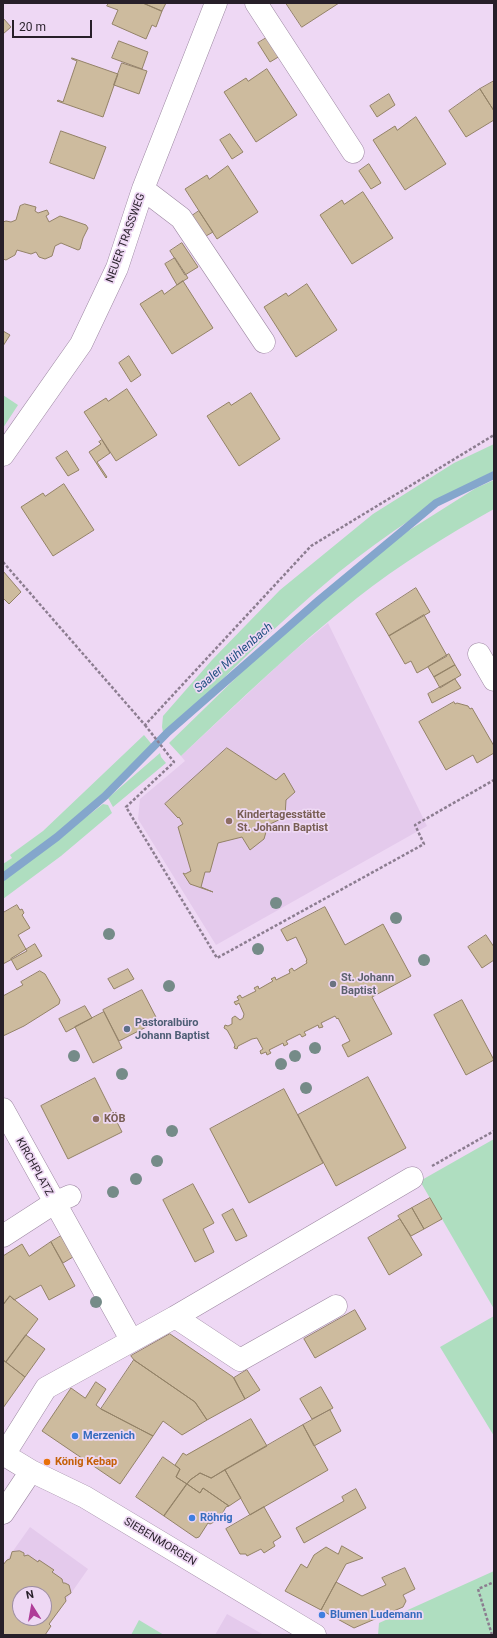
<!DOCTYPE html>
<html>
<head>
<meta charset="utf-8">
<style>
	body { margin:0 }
	#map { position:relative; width:497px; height:1638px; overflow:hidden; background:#eed8f4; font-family:Roboto,sans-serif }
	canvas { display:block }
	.frame { position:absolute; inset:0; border:4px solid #271f29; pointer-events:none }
	.north { position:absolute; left:12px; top:1586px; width:40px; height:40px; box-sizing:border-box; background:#eed8f4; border:1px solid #9e8ea3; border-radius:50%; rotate:349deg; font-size:11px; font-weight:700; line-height:16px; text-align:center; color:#271f29 }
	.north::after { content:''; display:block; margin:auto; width:14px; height:18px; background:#af3d98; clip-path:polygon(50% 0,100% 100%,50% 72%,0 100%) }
	.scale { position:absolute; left:12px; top:20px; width:80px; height:18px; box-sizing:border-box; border:2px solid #271f29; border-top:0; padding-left:5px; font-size:12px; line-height:14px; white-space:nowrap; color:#271f29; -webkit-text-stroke:3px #eed8f4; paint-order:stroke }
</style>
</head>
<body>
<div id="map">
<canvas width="497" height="1638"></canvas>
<div class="frame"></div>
<div class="north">N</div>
<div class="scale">20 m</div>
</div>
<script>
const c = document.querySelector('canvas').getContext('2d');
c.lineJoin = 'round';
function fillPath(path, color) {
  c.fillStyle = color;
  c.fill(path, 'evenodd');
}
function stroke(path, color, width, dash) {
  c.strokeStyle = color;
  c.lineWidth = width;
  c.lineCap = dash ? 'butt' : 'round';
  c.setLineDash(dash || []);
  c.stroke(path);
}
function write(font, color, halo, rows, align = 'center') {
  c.font = font + ' Roboto,sans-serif';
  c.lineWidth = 3.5;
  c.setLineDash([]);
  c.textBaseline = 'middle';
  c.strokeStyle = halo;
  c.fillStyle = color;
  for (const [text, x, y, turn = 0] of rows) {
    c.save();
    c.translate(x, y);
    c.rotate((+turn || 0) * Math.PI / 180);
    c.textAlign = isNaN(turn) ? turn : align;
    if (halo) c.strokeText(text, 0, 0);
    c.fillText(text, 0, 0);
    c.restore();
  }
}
const built = new Path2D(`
	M328,623L427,826L216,945L138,819L140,799L185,761L181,756L288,656Z
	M30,1527L88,1569L42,1635H3V1565ZM20,1594H44V1618H20Z
	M227,1614L264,1635H215Z`);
const green = new Path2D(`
	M3,395L18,405L3,428Z
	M494,444V471C439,499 386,534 339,572C277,623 221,681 164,737L162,727L163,716L212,660L280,590L373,514L454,463Z
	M494,480V509C447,535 399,565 357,598C295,647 238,702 181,756L169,743L280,635L345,578L408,531L476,488Z
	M144,735L154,747L53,838L3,874V864L12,858L10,855L43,831Z
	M160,753L161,757L166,763L113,807L108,798Z
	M103,804L108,805L112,813L61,856L3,899V881Z
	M494,1139V1309L420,1181Z
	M494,1316V1436L440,1347Z
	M494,1571V1635H378L379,1623Z
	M139,1620L164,1635H131Z`);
const stream = new Path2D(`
	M3,877L57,837L105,796L168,732L319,600L436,503L494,475`);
const building = new Path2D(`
	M109,3H143L162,11L156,27L152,25L146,39L112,24L118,10L107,6Z
	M143,3H166L162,11Z
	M286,3H339L302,27Z
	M3,18L11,27L3,34Z
	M268,37L280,56L270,62L258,43Z
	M119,41L148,52L142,69L112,58Z
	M72,58L118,74L103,117L57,101L58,100L63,102L77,61L72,59Z
	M122,63L147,71L139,94L114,85Z
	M267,69L297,115L256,142L224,92L246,78L248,81Z
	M494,81V111L480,89Z
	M480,89L494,111V120L466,137L449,111Z
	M389,94L395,105L377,117L370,106Z
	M416,117L446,164L405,190L373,140L395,126L397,130Z
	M61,131L106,147L94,179L50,163Z
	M230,134L243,152L232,159L220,140Z
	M369,164L381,183L371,189L359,171Z
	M228,166L258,212L217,239L185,189L207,175L209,179Z
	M363,192L393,238L352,264L320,215L342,200L344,204Z
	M25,204L36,207L35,211L38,213L47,210L49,214L46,216L49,222L60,216L86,225L88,228L83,238L80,249L78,250L61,243L55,246L52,256L45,259L39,257L36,252L31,254L17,250L15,255L6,260L3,259V222L6,221L11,222L16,220L20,206Z
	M199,211L213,232L199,240L186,220Z
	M182,243L198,267L185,275L170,251Z
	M175,258L188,278L177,285L165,264Z
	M183,281L213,328L172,354L140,304L162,290L164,294Z
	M307,284L337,330L296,357L264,307L286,293L288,296Z
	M3,331L10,335L3,346Z
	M129,356L141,375L131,382L119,363Z
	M127,389L157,435L116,461L84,412L106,398L108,401Z
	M251,393L280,439L239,466L207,416L229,402L231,405Z
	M102,440L110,453L97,462L107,477L106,478L89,452L101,444L99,442Z
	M67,451L79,470L68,476L56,458Z
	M64,484L94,530L53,556L21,507L43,493L45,496Z
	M3,571L21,592L9,604L3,598Z
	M416,588L430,612L389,636L376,614Z
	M424,615L447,656L417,673L411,661L405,664L389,636Z
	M449,654L455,665L434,677L428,667Z
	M455,665L461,675L440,688L434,677Z
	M455,679L461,688L432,703L428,694Z
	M454,702L455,704L457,703L468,706L470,709L472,708L494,746V753L477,763L473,755L446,770L419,722Z
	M227,748L276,780L284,773L295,792L286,800L285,817L268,825L264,839L250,850L242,837L218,843L210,872H205L201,887L213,892L190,884L183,873L185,874L191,871L178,827L183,824L179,817L178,818L165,804Z
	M17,905L20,910L22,909L24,913L22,915L30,928L18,935L27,951L3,964V913Z
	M325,907L345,945L383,924L411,976L372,997L392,1034L348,1057L342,1045L350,1041L338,1018L337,1019L335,1016L321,1023L323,1027L319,1028L318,1025L304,1032L306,1035L302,1037L300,1034L286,1041L288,1044L284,1046L283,1043L269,1050L271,1053L267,1055L266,1052L261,1054L260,1051L263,1049L257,1038L252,1039L238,1046L237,1049L234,1048L235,1045L231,1037L227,1030L224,1028L225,1025L228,1026L232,1024V1018L235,1016L240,1020L243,1018L244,1014L239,1003L236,1005L234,1002L239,1000L237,997L240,995L242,998L256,991L254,988L258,986L259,989L273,981L271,979L275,977L276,980L290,973L289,970L292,968L294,971L307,963L306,961L307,960L296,937L287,941L281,930Z
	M486,935L494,947V960L482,968L468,947Z
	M35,944L42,956L17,970L11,959Z
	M128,969L134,979L114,989L108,979Z
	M40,971L45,974L60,1000L59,1004L24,1026L3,1036V996L23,985L21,982Z
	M142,990L158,1021L119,1041L103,1010Z
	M462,1000L494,1060L466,1075L434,1015Z
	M85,1006L92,1018L66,1032L59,1019Z
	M104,1012L122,1048L93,1063L75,1027Z
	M368,1077L406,1148L336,1186L298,1115Z
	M95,1078L122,1132L68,1159L41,1106Z
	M284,1089L323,1163L249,1203L210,1129Z
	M193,1184L214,1223L203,1229L214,1252L195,1262L163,1200Z
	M430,1198L442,1219L424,1229L412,1208Z
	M412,1208L424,1229L411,1236L398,1216Z
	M233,1209L247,1236L236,1241L222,1215Z
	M400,1219L422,1255L389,1275L368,1238Z
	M61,1236L73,1257L63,1263L51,1242Z
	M51,1242L75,1286L49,1300L41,1285L14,1300L10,1296L3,1305V1256L22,1244L29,1256Z
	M10,1296L38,1319L6,1362L3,1360V1305Z
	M355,1310L366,1329L315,1358L304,1339Z
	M170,1334L233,1377L245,1399L207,1420L195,1402L134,1360L131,1356Z
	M26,1335L45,1349L25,1377L6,1362Z
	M3,1360L25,1377L3,1408Z
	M134,1360L195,1402L207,1420L182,1435L163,1421L153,1436L101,1409Z
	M247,1370L260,1390L245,1399L234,1378Z
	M96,1382L106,1389L96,1405L101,1409L153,1436L120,1484L42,1431L71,1388L85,1398Z
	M321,1387L333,1408L312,1419L300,1399Z
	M330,1410L341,1431L314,1446L303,1425Z
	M251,1419L267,1446L211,1478L200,1473L190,1480L187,1484L176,1477L180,1469L175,1465L183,1453L186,1455Z
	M303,1425L328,1470L250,1515L225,1470Z
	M163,1457L180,1469L176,1477L187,1484L164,1516L136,1497Z
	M225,1470L241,1498L229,1506L203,1488L200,1493L187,1484L190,1480L200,1473L211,1478Z
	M187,1484L200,1493L203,1488L229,1506L226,1507L222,1514L220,1513L214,1522L210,1524L208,1523L199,1537L196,1538L164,1516Z
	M356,1489L366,1508L304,1543L296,1528L344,1501L342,1497Z
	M264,1507L281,1537L273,1542L275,1546L264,1553L261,1549L247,1556L246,1554H240L226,1529Z
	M342,1546L363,1558L346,1564L321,1610L285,1591L301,1564L307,1568L314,1555L326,1547L338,1554Z
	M20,1551L24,1553V1556L28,1555L38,1562L39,1560L54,1570L52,1572L62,1579L63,1583H65L69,1585L71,1593L65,1597L66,1601L49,1624L51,1626L45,1635H3V1565L7,1560L10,1559L12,1552ZM20,1594H44V1618H20Z
	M405,1568L415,1589L403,1595L406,1601L403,1607L354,1628L321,1610L336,1582L362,1596L386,1585L382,1578Z`);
const path = new Path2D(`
	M3,562L145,725L311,546L494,435
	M145,725L174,762L126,807L217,958L424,844L415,825L494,780
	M432,1166L494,1131
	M492,1635L478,1589L494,1582`);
const minor = new Path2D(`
	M256,3L353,152
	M143,189L181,218L264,342
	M3,455L81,344L117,268L143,189L216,3
	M479,654L494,680
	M3,1109L129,1336
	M3,1236L54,1203L70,1196
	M336,1306L240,1360L175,1317L412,1178
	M3,1454L31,1471L85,1497L315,1635
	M4,1455L46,1388L175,1317
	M3,1513L31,1471`);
const trees = [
	[276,903],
	[396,918],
	[109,934],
	[258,949],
	[424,960],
	[169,986],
	[315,1048],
	[74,1056],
	[295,1056],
	[281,1064],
	[122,1074],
	[306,1088],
	[172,1131],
	[157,1161],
	[136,1179],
	[113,1192],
	[96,1302]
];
const markers = [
	[229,821,4,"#8d6e63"],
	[333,984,4,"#6b7280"],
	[127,1029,4,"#5c6f8a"],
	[96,1119,4,"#8d6e63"],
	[75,1436,4,"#3f7fe0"],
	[47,1462,4,"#e8710a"],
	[192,1518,4,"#3f7fe0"],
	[322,1615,4,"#3f7fe0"]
];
const streetNames = [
	["NEUER TRASSWEG",126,238,-70],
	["KIRCHPLATZ",34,1167,61],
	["SIEBENMORGEN",160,1542,31]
];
const educationNames = [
	["Kindertagesstätte",237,815],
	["St. Johann Baptist",237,828],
	["KÖB",104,1119]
];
const worshipNames = [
	["St. Johann",341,978],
	["Baptist",341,991]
];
const serviceNames = [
	["Pastoralbüro",135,1023],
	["Johann Baptist",135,1036]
];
const shopNames = [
	["Merzenich",83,1436],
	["Röhrig",200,1518],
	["Blumen Ludemann",330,1615]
];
const foodNames = [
	["König Kebap",55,1462]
];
const waterNames = [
	["Saaler Mühlenbach",234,658,-41]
];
fillPath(built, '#e4caec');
fillPath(green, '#afdec0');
stroke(stream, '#84a6cc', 8);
fillPath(building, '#cdbb9e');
stroke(building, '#938267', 1);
stroke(minor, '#9d88a2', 23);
stroke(path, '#8c7d90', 2.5, [3, 2]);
stroke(minor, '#fff', 22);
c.fillStyle = '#758b88';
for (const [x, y] of trees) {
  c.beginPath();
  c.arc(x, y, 6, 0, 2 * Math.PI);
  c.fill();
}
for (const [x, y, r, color] of markers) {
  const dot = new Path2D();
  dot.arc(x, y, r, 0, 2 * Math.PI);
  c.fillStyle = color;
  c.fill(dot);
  stroke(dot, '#eed8f4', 1.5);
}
write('11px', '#271f29', '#eed8f4', streetNames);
write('bold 11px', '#785e54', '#eed8f4', educationNames, 'left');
write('bold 11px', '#5b616d', '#eed8f4', worshipNames, 'left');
write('bold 11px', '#4e5e75', '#eed8f4', serviceNames, 'left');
write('bold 11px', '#366cbe', '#eed8f4', shopNames, 'left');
write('bold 11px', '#c56008', '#eed8f4', foodNames, 'left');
write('italic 12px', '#235283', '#eed8f4', waterNames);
</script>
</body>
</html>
